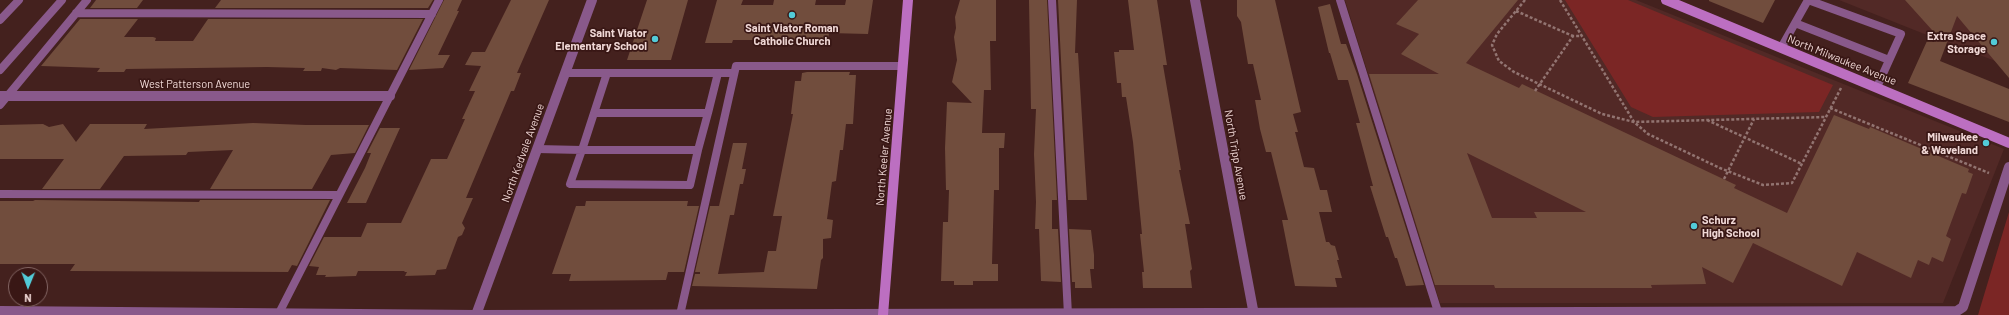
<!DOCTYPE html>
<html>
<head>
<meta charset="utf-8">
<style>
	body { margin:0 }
	#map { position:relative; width:2009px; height:315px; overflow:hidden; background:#44211e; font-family:Barlow,sans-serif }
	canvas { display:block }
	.north { position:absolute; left:8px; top:267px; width:40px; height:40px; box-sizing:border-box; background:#391715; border:1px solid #826462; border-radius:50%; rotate:181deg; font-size:11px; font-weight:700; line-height:16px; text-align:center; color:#f0d8d6 }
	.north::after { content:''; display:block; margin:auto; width:14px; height:18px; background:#52cbd8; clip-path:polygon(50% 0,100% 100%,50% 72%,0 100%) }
</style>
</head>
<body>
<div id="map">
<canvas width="2009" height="315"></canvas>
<div class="north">N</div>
</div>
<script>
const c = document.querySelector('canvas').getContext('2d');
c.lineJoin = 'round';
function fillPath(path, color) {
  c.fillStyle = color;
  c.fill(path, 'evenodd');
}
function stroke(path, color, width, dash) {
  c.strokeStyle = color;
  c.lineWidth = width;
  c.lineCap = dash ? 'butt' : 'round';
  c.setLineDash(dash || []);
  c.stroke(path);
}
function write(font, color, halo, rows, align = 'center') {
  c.font = font + ' Barlow,sans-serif';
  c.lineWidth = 3.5;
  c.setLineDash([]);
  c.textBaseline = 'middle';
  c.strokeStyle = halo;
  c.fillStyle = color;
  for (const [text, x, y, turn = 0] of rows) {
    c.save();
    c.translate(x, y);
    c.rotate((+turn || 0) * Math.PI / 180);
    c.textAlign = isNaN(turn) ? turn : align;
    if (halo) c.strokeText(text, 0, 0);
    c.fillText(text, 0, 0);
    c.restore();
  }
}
const built = new Path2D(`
	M1345,0H1636L2004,149L1943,303H1440Z
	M1839,0H2009V66L1947,43Z`);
const green = new Path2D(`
	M1565,0H1628L1833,85L1819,112L1653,117L1631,107Z
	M2009,212V315H1978Z`);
const building = new Path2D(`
	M96,0H143L137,8H90Z
	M221,0H433L428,8H215Z
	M444,0H462L457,11H459L438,55H450L443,68L409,70Z
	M511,0H549L517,73H521L514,91H511L466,198H473L462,223L465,228L462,235L458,237L446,269L437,270L435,275L405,276L407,272H404L405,271H358L356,276L325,277L326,275H316L319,267L309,266L324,237H361L367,223H401L431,159H447L465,119H462L475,91H469L481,66L465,65L472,52H485Z
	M647,0H688L671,60H627Z
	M717,0H743L741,5H773L774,0H816L815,5H845L846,0H873L868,34L829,33L827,44H761L762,40H733L732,43H705Z
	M960,0H996V41H990L991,90H984L982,133H1005L1004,148H999V190H994L992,264H998V281H973V285H954V281H941L943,222H948L949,190H946L945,148L947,102L972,103L952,82L957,60L954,37L956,28L955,17Z
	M1029,0H1047L1057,200H1052V229H1058L1061,282L1041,281L1039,229H1035L1036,202L1034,154L1036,109H1031Z
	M1058,0H1077L1075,53H1078L1087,200H1068Z
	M1128,0H1157L1167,65H1163L1181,170H1179L1190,224H1185L1192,269L1190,271L1192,288H1143L1142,272H1144L1140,234H1142L1133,142L1126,97H1122L1121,83H1117L1114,52H1119V50H1134Z
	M1237,0H1275L1301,112L1293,114L1298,132H1295L1304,167L1314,168L1320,190H1327L1332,212H1319L1326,242H1329L1331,245L1335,246L1339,260H1337L1342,278H1335L1337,287L1295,286L1282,220H1288L1271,152H1266L1260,129L1255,100H1261L1253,64H1248L1241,22L1237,16Z
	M1418,0H1518L1466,63L1519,88L1522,84L1736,185L1734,188L1787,213L1834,115L1869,129L1870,127L1969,169L1968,172L1973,174L1966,194L1962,193L1946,236L1951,239L1943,262L1932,257L1929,265L1918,260L1911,278L1857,252L1842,286L1753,243L1733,283L1702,267L1706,284L1651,285L1652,288H1495L1494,285H1435L1369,74H1439L1401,54L1419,34L1396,24ZM1467,153L1586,212H1534L1537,218H1492Z
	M1775,0L1763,23L1709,1V0Z
	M1905,0H2009V78L1957,16L1940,61L2009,89V122L1908,83L1932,30Z
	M1330,4L1341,44H1346L1357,74L1424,285L1406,286L1397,258H1395L1388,237H1386L1370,186H1373L1356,123H1360L1348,80H1338L1330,53H1329L1318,7Z
	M80,19H138L124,37H153L156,38L155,41H193L208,19H423L397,70L340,68L336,70L322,68L321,71H303L305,68L267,67L126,69L124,72H97L100,68L41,66Z
	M807,72H850L849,75H856L853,124H846L843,150H840L836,181L832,182L827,219L833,220L831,238L823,239V258L821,260L817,289L692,286L695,274H700V272H695L710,206H719L733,143H747L742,169H746L743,184H740L734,215H730L718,274L764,272L768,251H776L782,216H773L793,114H791L795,81H801L802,73Z
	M253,123L306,125H369L355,153L331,155L312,189H210L233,150L188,152L186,155L124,156L100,189H42L64,159H0V125L43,124L49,127L63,124L76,142L90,124H147L144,129Z
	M380,128H400L366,203H347L365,168L371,153H367Z
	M35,200L199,202L200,200H330L297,266L292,265L288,272L70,271L75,264H0V201H33Z
	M586,201H688L687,206H699L684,272H668L666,280L569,281L571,274H552L576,206H585Z
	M1069,229L1091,230L1094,255V269H1090L1092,288H1075V282H1072Z`);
const path = new Path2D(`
	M1525,0L1497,34L1492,45L1499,61L1514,72L1602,114L1634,122L1648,134L1720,168L1763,185L1792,183L1841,88
	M1560,0L1634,122L1826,117
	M1516,11L1573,36
	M1535,91L1573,36H1582
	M1830,108L1989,173
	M1707,120L1802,164
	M1724,179L1754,119`);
const lane = new Path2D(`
	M1052,0L1068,315
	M1340,0L1439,315
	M76,13L432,14
	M0,20L19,0
	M1795,23L1889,60
	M1781,48L1808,0L1901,34L1877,87
	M0,70L62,0
	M566,73H734
	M0,105L87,0
	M594,113L607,73
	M708,113L718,73
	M537,149L582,150
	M582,150H698
	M582,150L570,184L690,185L698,150
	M582,150L594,113H708L698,150
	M0,194L339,195
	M278,315L439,0
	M680,315L736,66H903`);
const street = new Path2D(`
	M1195,0L1254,315
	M0,96H390
	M0,311L477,315L1957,311L1963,307L2009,167
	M476,315L592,0`);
const secondary = new Path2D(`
	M1666,0L2009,143
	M883,315L908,0`);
const markers = [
	[792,15,4,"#52cbd8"],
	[655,39,4,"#52cbd8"],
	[1994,42,4,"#52cbd8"],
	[1986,143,4,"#52cbd8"],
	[1694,226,4,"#52cbd8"]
];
const poiNames = [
	["Saint Viator Roman",792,28,"center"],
	["Catholic Church",792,41,"center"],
	["Saint Viator",647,33],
	["Elementary School",647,46],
	["Extra Space",1986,36],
	["Storage",1986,49],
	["Milwaukee",1978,137],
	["& Waveland",1978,150],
	["Schurz",1702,220,"left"],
	["High School",1702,233,"left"]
];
const streetNames = [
	["North Milwaukee Avenue",1842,60,22],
	["West Patterson Avenue",195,84],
	["North Kedvale Avenue",523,153,-70],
	["North Tripp Avenue",1236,155,80],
	["North Keeler Avenue",884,157,-85]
];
fillPath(built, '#522926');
fillPath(green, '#7b2625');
fillPath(building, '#714d3d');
stroke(path, '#927471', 2.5, [3, 2]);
stroke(lane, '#89598b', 8);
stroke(street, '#89598b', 10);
stroke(secondary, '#bc6fc1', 10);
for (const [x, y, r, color] of markers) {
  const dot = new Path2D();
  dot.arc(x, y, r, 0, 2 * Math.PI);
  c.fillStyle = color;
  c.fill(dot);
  stroke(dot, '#391715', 1.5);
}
write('bold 11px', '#f0d8d6', '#391715', poiNames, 'right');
write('11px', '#f0d8d6', '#391715', streetNames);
</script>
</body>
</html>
